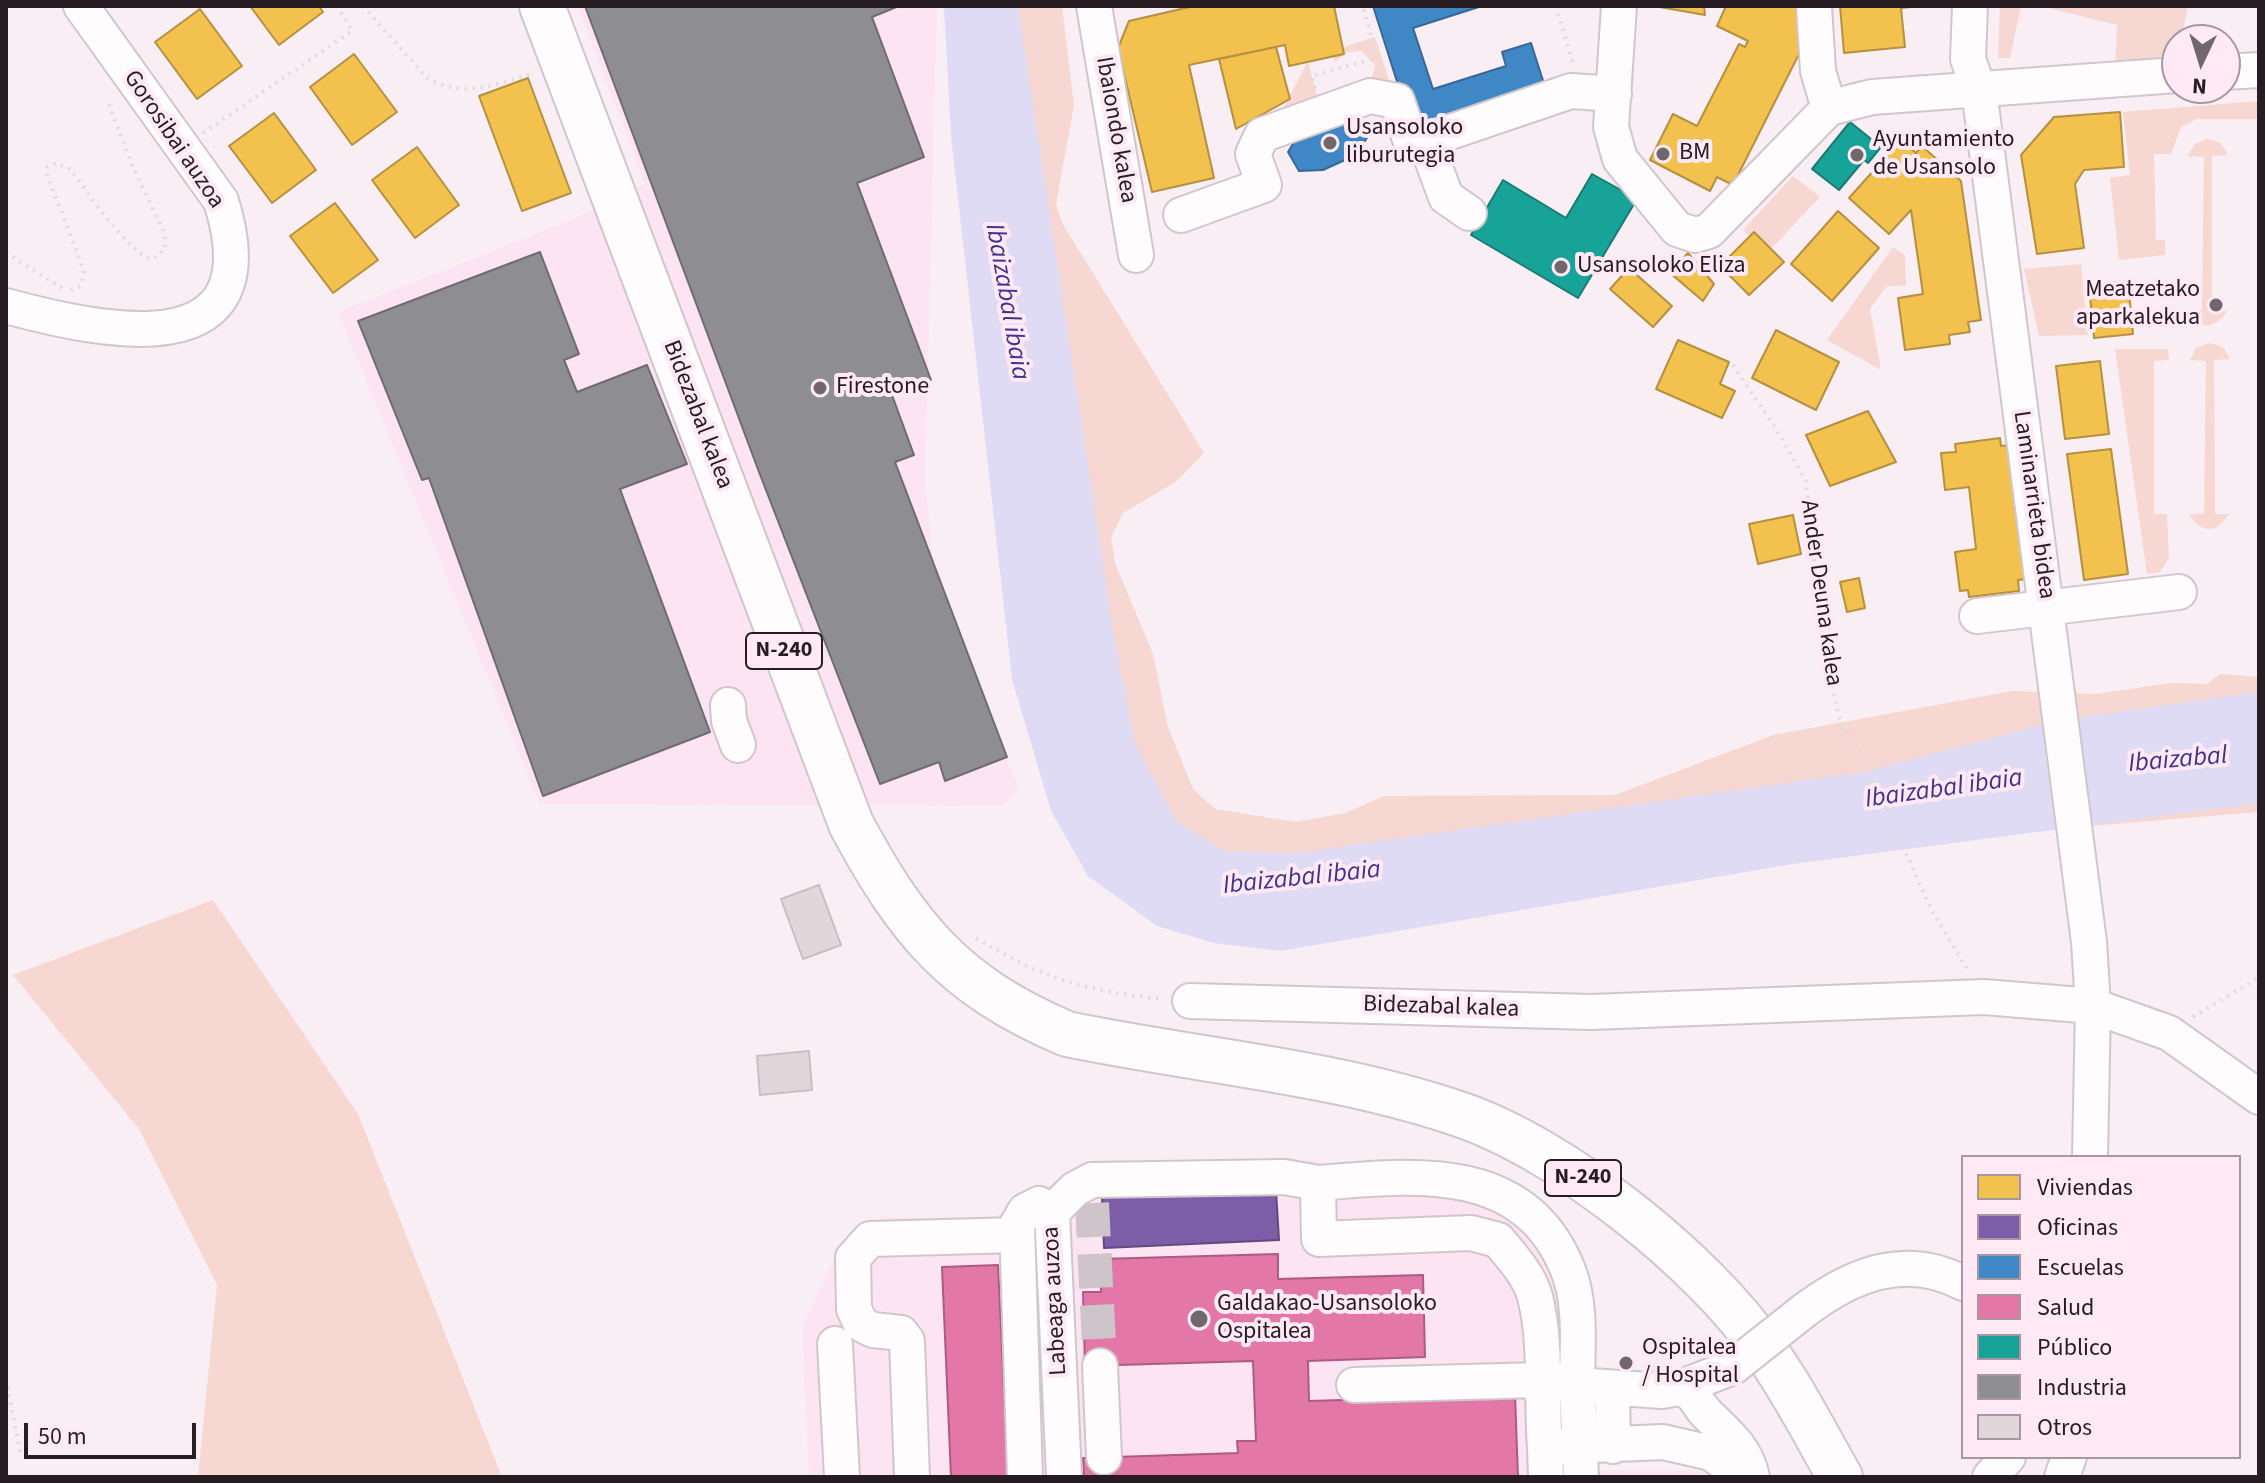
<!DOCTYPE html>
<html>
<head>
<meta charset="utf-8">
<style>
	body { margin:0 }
	#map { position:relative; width:2265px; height:1483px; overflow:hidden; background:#f9eef4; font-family:"Source Sans 3",sans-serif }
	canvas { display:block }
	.frame { position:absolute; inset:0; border:8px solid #281c23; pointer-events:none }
	.legend { position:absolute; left:1961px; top:1155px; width:280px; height:304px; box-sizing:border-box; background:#fee9f5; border:2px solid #a897a1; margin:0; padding:10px 14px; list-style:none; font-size:24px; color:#281c23 }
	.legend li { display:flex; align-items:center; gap:16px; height:40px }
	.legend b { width:40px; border:2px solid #a897a1 }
	.north { position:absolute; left:2161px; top:24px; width:80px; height:80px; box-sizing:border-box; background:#fee9f5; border:2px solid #a897a1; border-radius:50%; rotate:184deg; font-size:22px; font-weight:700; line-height:32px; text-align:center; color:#281c23 }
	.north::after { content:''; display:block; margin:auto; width:28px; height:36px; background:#71666c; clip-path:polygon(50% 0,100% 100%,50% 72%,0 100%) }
	.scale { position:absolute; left:24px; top:1423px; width:172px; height:36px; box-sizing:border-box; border:4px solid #281c23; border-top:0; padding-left:10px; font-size:24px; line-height:28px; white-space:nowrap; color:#281c23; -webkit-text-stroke:6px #fee9f5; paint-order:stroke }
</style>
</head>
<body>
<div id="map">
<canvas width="2265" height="1483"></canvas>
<div class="frame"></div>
<ul class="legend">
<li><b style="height:22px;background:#f2c14e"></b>Viviendas</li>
<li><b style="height:22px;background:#7b5ea7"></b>Oficinas</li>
<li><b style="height:22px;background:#3f88c5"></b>Escuelas</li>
<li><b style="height:22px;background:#e377a8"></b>Salud</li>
<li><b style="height:22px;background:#17a398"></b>Público</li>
<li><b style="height:22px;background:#8d8d92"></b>Industria</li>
<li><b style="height:22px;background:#e3d6da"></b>Otros</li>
</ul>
<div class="north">N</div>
<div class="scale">50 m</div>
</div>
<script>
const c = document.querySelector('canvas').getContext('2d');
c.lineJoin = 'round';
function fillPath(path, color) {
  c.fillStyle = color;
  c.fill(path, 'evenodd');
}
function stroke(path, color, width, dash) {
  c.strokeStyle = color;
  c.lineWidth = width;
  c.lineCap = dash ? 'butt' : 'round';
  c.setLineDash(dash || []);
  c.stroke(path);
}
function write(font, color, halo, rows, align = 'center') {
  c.font = font + ' "Source Sans 3",sans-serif';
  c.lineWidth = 8;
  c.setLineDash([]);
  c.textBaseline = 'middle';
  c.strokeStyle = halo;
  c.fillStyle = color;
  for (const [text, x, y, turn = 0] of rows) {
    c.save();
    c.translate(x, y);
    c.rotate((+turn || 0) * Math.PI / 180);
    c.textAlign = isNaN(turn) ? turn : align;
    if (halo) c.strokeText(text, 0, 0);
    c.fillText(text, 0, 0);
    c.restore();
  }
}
const built = new Path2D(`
	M577,6H937L925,479L935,586L1019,788L1002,806L540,804L338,312L571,220L645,184Z
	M1285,1158L1351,1165L1469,1164L1528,1191L1561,1224L1595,1312L1585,1353L1589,1470L1717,1471L1725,1477H809L802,1326L833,1261L866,1223L883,1217L988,1220L1087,1164Z`);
const green = new Path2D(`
	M991,6H1062L1074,105L1056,204L1062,223L1204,453L1177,481L1123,513L1111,537L1115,563L1153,654L1168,727L1193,789L1215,809L1296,822L1345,813L1384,796L1615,795L1773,735L2012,691L2096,694L2171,683L2207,684L2220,674L2259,677V812L1685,860L1172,920L1025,522Z
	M2000,6H2021L2010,58H1998Z
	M2041,6H2188L2181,40H2177V66L2115,68L2117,25Z
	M1375,37L1392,89L1370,87L1375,65L1361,51L1347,52L1335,62L1332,51Z
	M1308,61L1321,112L1275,124Z
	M2259,101V119H2197L2181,127L2171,154H2154L2156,240H2165V255L2119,260L2110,178L2130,175L2123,112Z
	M2207,139L2221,143L2228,155L2212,156V310L2227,311C2215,330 2199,330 2187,310H2202L2204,157L2187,156L2195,144Z
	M1793,176L1820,197L1768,252L1743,230Z
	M1893,247L1905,255L1906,285L1886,287L1870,309L1881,370L1827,340Z
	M2081,264L2088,335L2039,336L2024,269Z
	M2210,343L2223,347L2230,359L2214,360L2215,514H2229C2217,534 2201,534 2189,514H2204L2206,361L2190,360L2196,348Z
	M2115,349H2168L2169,360L2154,361V514H2167L2169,558L2160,572L2147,574Z
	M213,900L358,1114L502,1477H198L217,1285L139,1129L13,975Z`);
const water = new Path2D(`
	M944,6H1018L1114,637L1135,743L1176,821L1224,851L1297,853L1864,772L2060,720L2259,692V803L1793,864L1280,951L1214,943L1157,926L1088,876L1051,811L1012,679L951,136Z`);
const homes = new Path2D(`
	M250,6H319L323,12L279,45Z
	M1194,6H1334L1344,54L1289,66L1285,45L1189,65L1214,178L1152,192L1118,48L1129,21Z
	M1654,6H1704L1705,15Z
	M1726,6H1805L1802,48L1733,185L1717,177L1710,191L1650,160L1673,114L1697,126L1739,44L1745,47L1748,41L1717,26Z
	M1840,6H1922L1901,8L1905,47L1844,53Z
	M200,9L242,66L197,99L155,42Z
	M1276,47L1290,99L1236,129L1219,59Z
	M354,54L397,112L352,145L310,87Z
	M528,78L571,193L522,211L479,96Z
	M2120,112L2124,167L2084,170L2075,184L2084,248L2037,254L2021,155L2054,117Z
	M274,113L316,170L272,203L229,146Z
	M1901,140L1916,153L1922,146L1961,181L1981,320L1968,322L1970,332L1949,335L1950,344L1905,350L1898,298L1923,294L1911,210L1889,234L1849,198Z
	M417,147L459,205L415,238L372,180Z
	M335,203L378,260L333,293L290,236Z
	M1838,211L1879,248L1832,301L1791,264Z
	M1754,232L1784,262L1749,295L1720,266Z
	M1688,253L1714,284L1703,301L1670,273Z
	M1629,268L1672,306L1653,327L1610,289Z
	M2128,281L2133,334L2094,338L2089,285Z
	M1776,330L1839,362L1816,410L1752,378Z
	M1678,340L1729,362L1720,384L1735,391L1722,418L1656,389Z
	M2100,361L2109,434L2065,439L2056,366Z
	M1868,411L1896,462L1830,486L1806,435Z
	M2000,438L2001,446L2010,445L2027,579L2018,580L2019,591L1969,597L1968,590L1960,591L1955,552L1976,549L1969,487L1945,490L1941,453L1956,452L1955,444Z
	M2111,449L2128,574L2084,580L2067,454Z
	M1793,515L1801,554L1758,564L1749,524Z
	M1859,578L1865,608L1847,612L1840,582Z`);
const offices = new Path2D(`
	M1276,1190L1279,1240L1104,1248L1102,1197Z`);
const schools = new Path2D(`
	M1373,6H1482L1413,28L1433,89L1506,66L1502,52L1531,43L1546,90L1413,132Z
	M1359,112L1370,133L1356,155L1323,170L1299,171L1288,152L1299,134Z`);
const health = new Path2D(`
	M1278,1254V1279L1423,1275L1425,1357L1308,1361L1309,1401L1515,1395L1518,1477H1084L1083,1458L1238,1453L1237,1441H1256L1253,1361L1085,1366L1083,1292H1101L1100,1259Z
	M998,1265L1008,1477H951L942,1267Z`);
const public = new Path2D(`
	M1850,122L1881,147L1868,163L1864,160L1839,190L1812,169Z
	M1592,174L1637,199L1578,298L1471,235L1503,180L1566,218Z`);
const industry = new Path2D(`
	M585,6H899L872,17L924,157L857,183L931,380L892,395L914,455L895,462L1007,757L945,781L939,762L880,784L759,472Z
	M540,252L579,354L564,360L577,392L647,365L687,464L620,489L710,732L543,796L429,478L422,480L358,321Z`);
const building = new Path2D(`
	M819,885L841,945L803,959L781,899Z
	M809,1051L812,1090L760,1095L757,1056Z`);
const minorTunnel = new Path2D(`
	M1092,1203L1100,1366`);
const path = new Path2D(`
	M363,6L427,78C462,99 498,84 534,73
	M1556,6L1573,63
	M1315,88L1312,76L1377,58L1363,6
	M203,133L352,31L337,6
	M6,253L62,288
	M71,290L81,286L84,271L47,174V167L56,163L70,169C86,189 129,256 153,259L165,249V234L132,165L108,102
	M1733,365L1776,429L1806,481L1824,654L1839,717L1867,766L1931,909L1968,971
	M976,938C1043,979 1085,991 1163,999
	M2193,1017L2259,977
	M6,1379L21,1456`);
const minor = new Path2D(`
	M1094,6L1136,255
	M1619,6L1611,127L1620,159L1677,229L1695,235L1709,231L1829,108L1872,97L2177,75
	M1814,6L1818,71L1829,108
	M1970,6L1968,59L1979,90L2089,942L2093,1006L2090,1157
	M2225,72L2259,70
	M1425,140L1446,197L1469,213
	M1181,215L1264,185L1253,154L1262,135L1370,96L1397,101L1412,145L1571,91L1614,94
	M6,306C103,332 274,370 221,201L81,6
	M1977,616L2179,592
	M728,705L729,721L738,745
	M1190,1001L1591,1012L1984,997L2093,1006L2169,1033L2259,1097
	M1805,1310C1853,1274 1906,1253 1963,1283
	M835,1344L842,1477
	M1100,1366L1104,1457
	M1354,1385L1541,1380
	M1679,1388C1696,1392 1696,1403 1707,1414C1727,1434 1746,1448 1752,1477
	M1612,1389L1613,1446
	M1541,1392L1560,1381L1577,1385C1577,1348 1582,1305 1568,1270C1525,1161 1413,1175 1318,1183L1319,1239L1471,1233L1498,1240C1511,1256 1530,1276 1535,1297C1547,1342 1541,1400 1545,1447
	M912,1477L907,1341L901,1333L873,1330L861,1324L854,1309L853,1258L870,1239L1017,1235
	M1025,1477L1017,1225L1025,1211L1039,1204L1052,1212
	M1064,1477L1052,1212L1075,1189L1092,1180L1284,1177L1318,1183
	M1546,1477L1545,1447L1663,1442L1711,1453L1744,1477
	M1581,1477L1577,1385L1662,1391L1679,1388L1733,1367
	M1990,1477L2008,1457
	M2062,1477L2069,1457`);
const highway = new Path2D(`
	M542,6L851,824C908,930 954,986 1067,1034C1197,1061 1333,1071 1459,1114C1563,1149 1703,1261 1766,1352C1794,1391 1816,1435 1840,1477`);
const minorBridge = new Path2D(`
	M1733,1367L1805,1310`);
const markers = [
	[1330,143,8,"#71666c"],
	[1663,154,8,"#71666c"],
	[1857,155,8,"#71666c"],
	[1561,267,8,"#71666c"],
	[2216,305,8,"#71666c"],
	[820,388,8,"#71666c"],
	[1199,1319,10,"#71666c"],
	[1626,1363,8,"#71666c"]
];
const shields = [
	[784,651,76],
	[1583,1178,76]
];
const shieldNames = [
	["N-240",784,651],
	["N-240",1583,1178]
];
const poiNames = [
	["Usansoloko",1346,129],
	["liburutegia",1346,157],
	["Ayuntamiento",1873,141],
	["de Usansolo",1873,169],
	["BM",1679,154],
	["Usansoloko Eliza",1577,267],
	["Meatzetako",2200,291,"right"],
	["aparkalekua",2200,319,"right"],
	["Firestone",836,388],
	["Galdakao-Usansoloko",1217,1305],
	["Ospitalea",1217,1333],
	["Ospitalea",1642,1349],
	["/ Hospital",1642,1377]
];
const streetNames = [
	["Ibaiondo kalea",1115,130,80],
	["Gorosibai auzoa",173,140,56],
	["Bidezabal kalea",697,415,69],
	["Laminarrieta bidea",2033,505,82],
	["Ander Deuna kalea",1820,593,82],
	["Bidezabal kalea",1441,1008,2],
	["Labeaga auzoa",1056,1301,-93]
];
const waterNames = [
	["Ibaizabal ibaia",1006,302,80],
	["Ibaizabal",2178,761,-5],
	["Ibaizabal ibaia",1944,790,-8],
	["Ibaizabal ibaia",1302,879,-6]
];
fillPath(built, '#fce4f2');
fillPath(green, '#f7d7d1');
fillPath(water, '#dfdbf4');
fillPath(homes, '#f2c14e');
stroke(homes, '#b59041', 2);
fillPath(offices, '#7b5ea7');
stroke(offices, '#624a7f', 2);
fillPath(schools, '#3f88c5');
stroke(schools, '#386894', 2);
fillPath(health, '#e377a8');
stroke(health, '#ab5c80', 2);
fillPath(public, '#17a398');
stroke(public, '#1c7a75', 2);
fillPath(industry, '#8d8d92');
stroke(industry, '#6f6b71', 2);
fillPath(building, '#e3d6da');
stroke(building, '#cabec1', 2);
stroke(minorTunnel, '#cfc4ca', 34, [34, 17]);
stroke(minor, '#d1c6cc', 38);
stroke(highway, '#d1c6cc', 48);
stroke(path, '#dfdbdd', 4, [2, 6]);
stroke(minor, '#fefcfd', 34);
stroke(highway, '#fefcfd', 44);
stroke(minorBridge, '#d1c6cc', 38, []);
stroke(minorBridge, '#fefcfd', 34);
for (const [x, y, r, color] of markers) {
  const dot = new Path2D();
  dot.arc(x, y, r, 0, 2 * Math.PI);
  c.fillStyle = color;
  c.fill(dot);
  stroke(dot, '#fee9f5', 3);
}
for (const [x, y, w] of shields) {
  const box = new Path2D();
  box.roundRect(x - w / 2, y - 18, w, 36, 6);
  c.fillStyle = '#fee9f5';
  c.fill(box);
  stroke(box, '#281c23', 2);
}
write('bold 22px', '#281c23', null, shieldNames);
write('24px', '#281c23', '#fee9f5', poiNames, 'left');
write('24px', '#281c23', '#fee9f5', streetNames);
write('italic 26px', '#42328b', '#fee9f5', waterNames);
</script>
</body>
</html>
